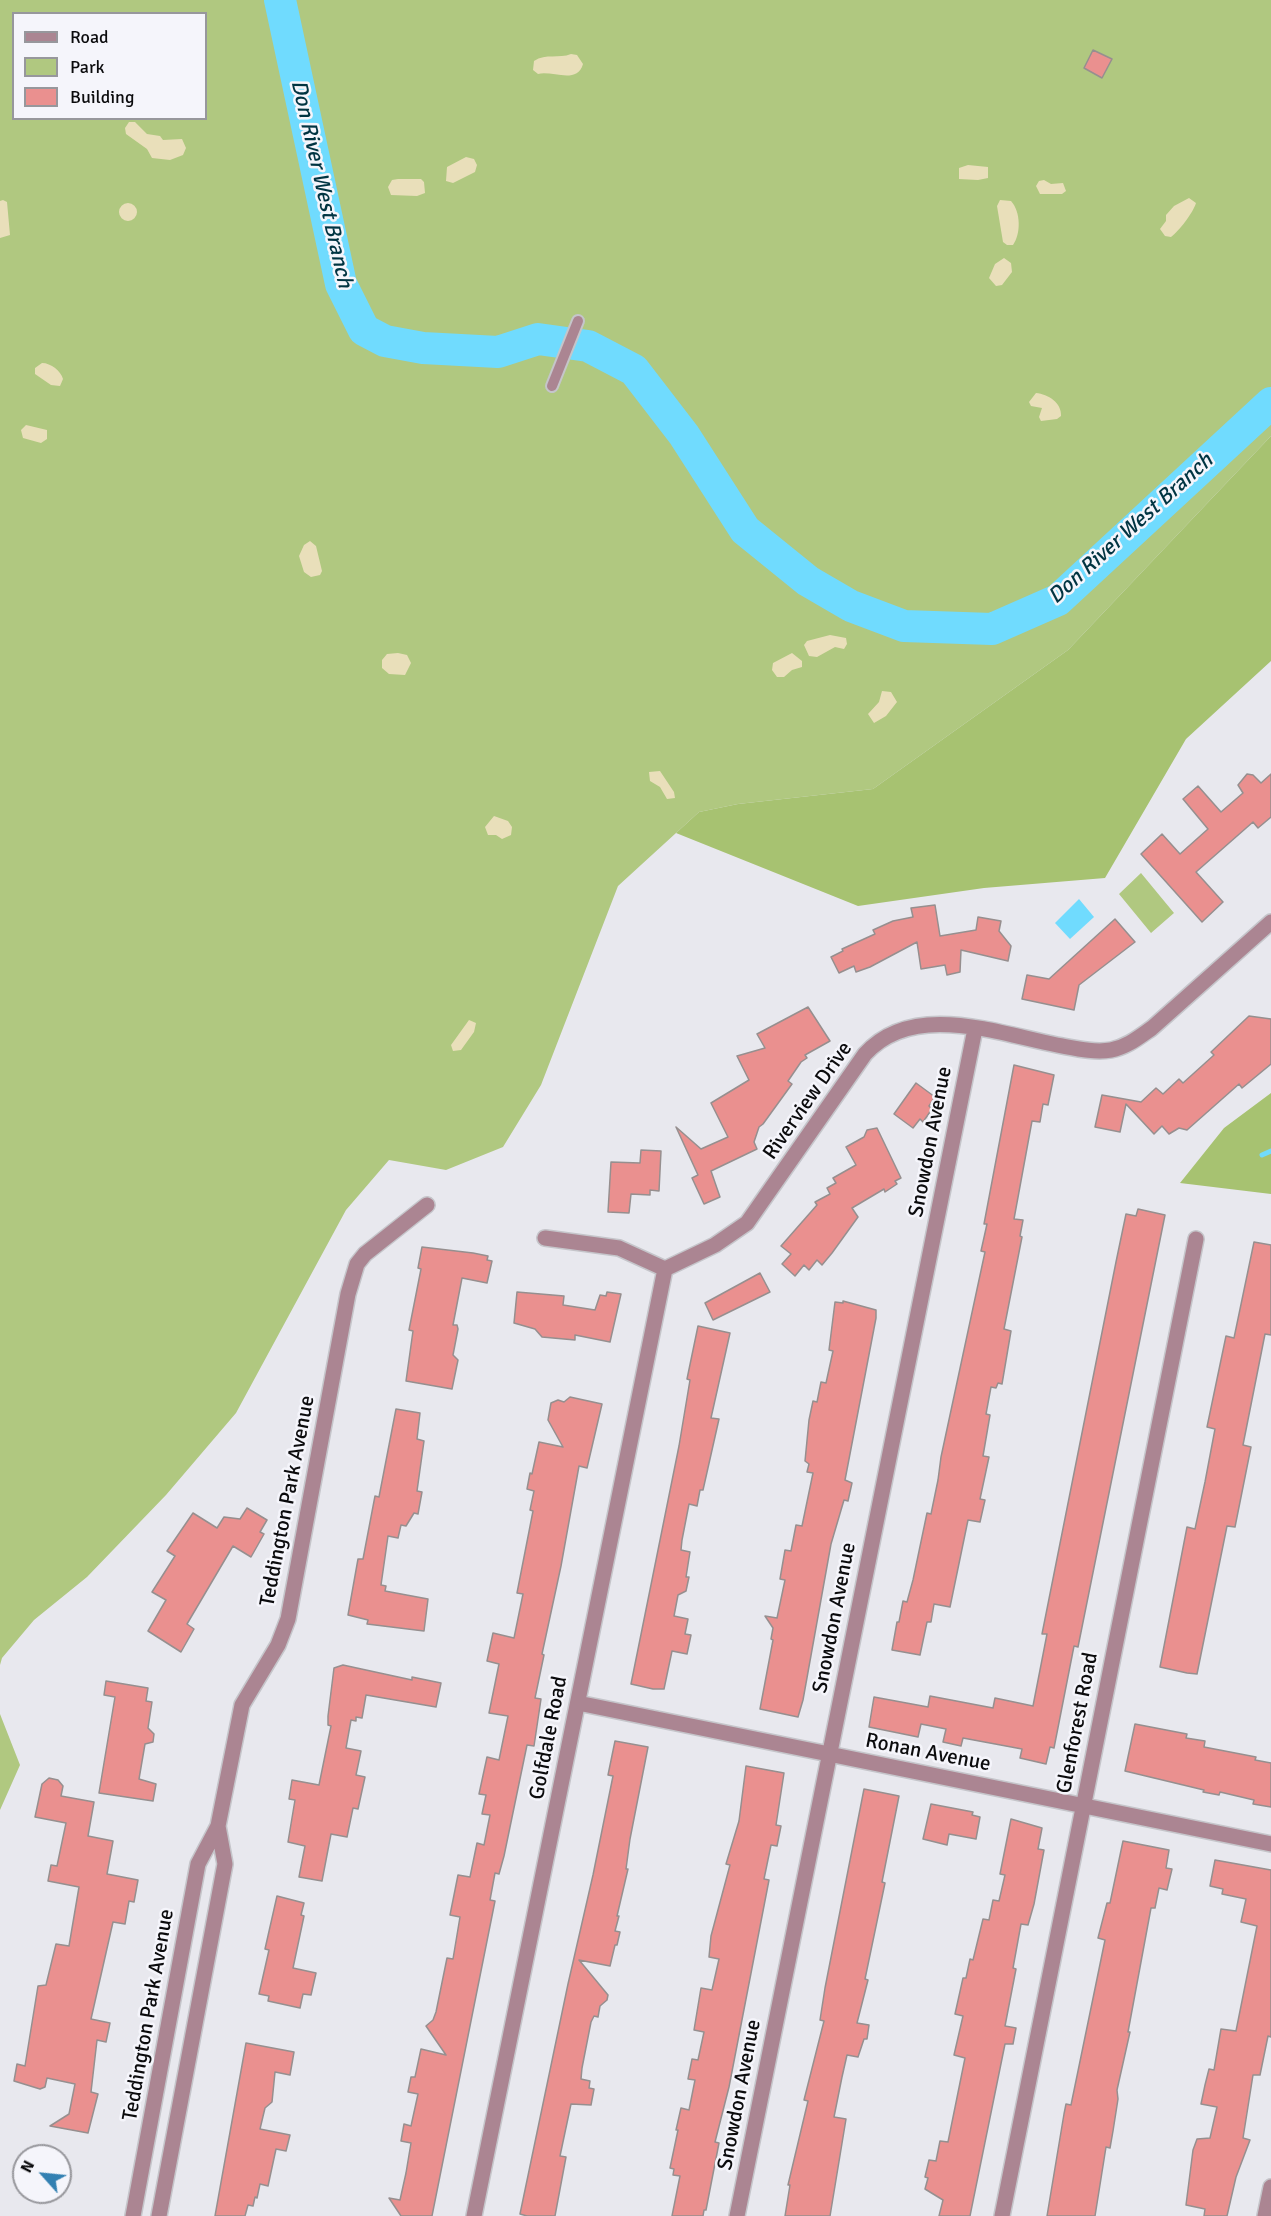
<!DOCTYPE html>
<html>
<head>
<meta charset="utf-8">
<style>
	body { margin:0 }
	#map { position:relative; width:1271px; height:2216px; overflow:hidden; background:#e8e8ee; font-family:Signika,sans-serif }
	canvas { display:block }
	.legend { position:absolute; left:12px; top:12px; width:195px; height:108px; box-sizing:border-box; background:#f5f5fb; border:2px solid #97979c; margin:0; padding:8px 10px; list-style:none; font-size:18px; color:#0b0b0d }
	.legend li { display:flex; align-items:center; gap:12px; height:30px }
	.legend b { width:30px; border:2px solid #97979c }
	.north { position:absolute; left:12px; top:2144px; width:60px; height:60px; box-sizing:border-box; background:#f5f5fb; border:2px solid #97979c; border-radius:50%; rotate:297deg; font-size:16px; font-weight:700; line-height:24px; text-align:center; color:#0b0b0d }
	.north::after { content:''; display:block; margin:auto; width:21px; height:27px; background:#3380b2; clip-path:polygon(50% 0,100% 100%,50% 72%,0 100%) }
</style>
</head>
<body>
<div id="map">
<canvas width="1271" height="2216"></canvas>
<ul class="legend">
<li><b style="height:8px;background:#ab8592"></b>Road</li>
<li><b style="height:16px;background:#b0c880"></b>Park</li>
<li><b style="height:16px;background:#ea908f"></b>Building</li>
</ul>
<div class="north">N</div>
</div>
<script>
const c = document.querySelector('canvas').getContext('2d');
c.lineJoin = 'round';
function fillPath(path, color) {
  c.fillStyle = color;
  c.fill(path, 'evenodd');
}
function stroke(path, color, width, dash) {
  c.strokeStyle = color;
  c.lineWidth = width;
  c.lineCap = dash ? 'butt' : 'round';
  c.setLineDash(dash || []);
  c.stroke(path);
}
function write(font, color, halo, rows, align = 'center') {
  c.font = font + ' Signika,sans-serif';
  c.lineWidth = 5;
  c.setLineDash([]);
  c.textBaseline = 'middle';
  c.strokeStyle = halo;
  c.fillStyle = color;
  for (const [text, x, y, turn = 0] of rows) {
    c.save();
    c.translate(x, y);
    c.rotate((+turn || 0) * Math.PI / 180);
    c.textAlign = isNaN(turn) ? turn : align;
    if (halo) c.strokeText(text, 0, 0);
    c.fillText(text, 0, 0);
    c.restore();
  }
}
const green = new Path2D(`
	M0,0H1271V436L1068,650L873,789L738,804L699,812L618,886L541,1085L503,1147L446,1170L389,1160L346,1210L236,1413L166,1495L87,1577L34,1620L2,1658L0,1665ZM14,14H206V118H14Z
	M1141,873L1174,913L1151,933L1119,894Z
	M0,1714L20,1765L0,1810Z`);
const forest = new Path2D(`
	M1271,436V661L1186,739L1105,878L984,888L858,906L676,833L699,812L738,804L873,789L1068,650Z
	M1271,1093V1194L1180,1183L1224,1128Z`);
const sand = new Path2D(`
	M571,54L577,55L583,64C577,85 552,70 538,74L533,70L534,61C546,53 559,59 571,54Z
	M129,122H135L147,134L160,136L163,140L182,139L186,148L183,155L170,160L152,158L147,149L126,134L125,128Z
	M466,157L474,159L477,165L475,172L453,183L446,181L447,167Z
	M968,165L988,167V178L978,180L959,179V168Z
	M398,179H421L424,182L425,193L417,196L391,195L388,187L392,180Z
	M1044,180L1051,184L1063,183L1066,191L1062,194H1040L1036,186L1039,181Z
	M1189,198L1196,203C1193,213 1179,231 1171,237L1165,236L1160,229L1166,221V215L1174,206Z
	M3,200L7,202L10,235L0,238V201Z
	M1000,200L1011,201C1021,212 1021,234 1013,245H1007L1003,242L997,206Z
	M119 212a9 9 0 1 1 18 0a9 9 0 1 1-18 0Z
	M1004,258L1011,263L1012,272L1002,285L996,286L989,278L995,264Z
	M42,363C51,363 61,371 63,379L60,386L51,385L35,374V368Z
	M1036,393C1048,394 1062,403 1061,416L1057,419L1041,421L1039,417L1042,408L1031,406L1029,402Z
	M26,425L47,430V439L41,443L23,438L21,430Z
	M310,541L316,546L322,571L320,575L311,577L304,572L299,556L304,545Z
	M830,635L846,638L847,644L844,649L835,647L817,657L809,656L804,645L807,641Z
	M398,653L407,655L411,663L405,675L389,674L382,668V660L387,654Z
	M792,653L802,661V667L792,670L784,677H777L772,670L773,663Z
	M882,691L891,692L897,702L886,716L874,723L868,714L879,702Z
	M660,771L674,792L675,798L667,799L660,787L650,781L649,772Z
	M494,816L508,821L512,827L511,835L502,839L496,835H488L485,827Z
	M469,1020L476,1023L474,1032L461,1050L453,1051L451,1045Z`);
const water = new Path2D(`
	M1079,899L1094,917L1070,939L1055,923Z`);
const stream = new Path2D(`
	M1262,1155L1271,1151`);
const river = new Path2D(`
	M280,0L341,284L364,330L385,341L423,348L498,352L538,339L588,346L634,370L684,435L745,530L808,581L851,606L904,626L992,629L1058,600L1271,403`);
const building = new Path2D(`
	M1093,50L1112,59L1102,78L1084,68Z
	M1247,774L1253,775L1261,783L1271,774V817L1258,828L1253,822L1196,872L1223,902L1202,922L1141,854L1162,834L1180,854L1208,829L1183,799L1198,786L1221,812L1243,793L1238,785Z
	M935,905L940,936L976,930L978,917L1001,921L999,931L1011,946L1008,961L961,950L960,972L947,975L945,965L921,969L917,942L870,967L856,972L854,966L839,973L831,957L843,951L842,949L875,934L873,930L893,921L913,917L911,908Z
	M1115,919L1135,942L1079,985L1074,1010L1022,999L1027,975L1049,979Z
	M808,1007L830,1041L805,1055L807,1058L801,1062L788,1081L792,1084L763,1124L759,1127L754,1142L757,1149L711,1171L720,1197L704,1204L692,1178L698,1175L676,1127L701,1149L728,1137L711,1103L749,1080L737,1056L765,1048L757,1034Z
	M1249,1016L1271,1019V1064L1242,1088L1239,1084L1187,1130L1179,1128L1169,1134L1162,1126L1154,1134L1126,1104L1120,1132L1095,1127L1102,1095L1141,1102L1156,1088L1163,1094L1179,1079L1183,1083L1214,1055L1211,1052Z
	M1014,1065L1054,1075L1048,1105L1043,1104L1040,1122L1032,1121L1014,1219L1023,1220L1020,1236L1022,1237L1004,1329L1011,1331L1002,1384L998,1383L996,1388L991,1387L986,1414L990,1415L983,1456L989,1457L980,1499L985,1500L980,1522L968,1520L950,1607L934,1604L931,1622H927L920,1655L892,1650L897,1622H899L903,1601L907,1602L913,1580L927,1513L931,1514L938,1480L941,1457L985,1252L981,1251L987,1224H984Z
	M916,1083L935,1097L929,1106L932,1109L923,1122L920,1119L913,1128L894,1114Z
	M877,1128L901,1178L895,1181L897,1184L885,1192L884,1189L852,1208L858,1217L832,1253L822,1265L817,1260L809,1270L804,1265L795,1276L782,1264L791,1254L781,1246L817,1205L815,1202L830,1194L827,1188L836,1183L833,1178L856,1165L846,1147L864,1137L867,1130Z
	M641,1150L661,1151L659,1191L650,1190V1195L631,1194L629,1213L608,1212L611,1162L640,1163Z
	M1138,1209L1165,1215L1078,1647L1074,1646L1054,1748L1050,1747L1046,1764L1020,1758L1022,1749L963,1738L961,1746L943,1742L946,1729L921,1724L918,1737L869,1727L874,1697L928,1707L930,1696L993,1708L995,1698L1033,1706L1047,1634H1042L1116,1262L1126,1214L1136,1216Z
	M1254,1242L1271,1245V1335L1265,1334L1243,1445L1251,1447L1235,1527L1227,1526L1197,1674L1187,1673L1160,1667L1187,1527L1195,1529L1205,1482L1215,1429L1207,1427L1226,1336L1234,1338Z
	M422,1247L473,1253L488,1256L487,1260L492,1261L487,1283L462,1278L453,1325H457L458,1329L453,1355L458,1360L452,1389L406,1381L413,1331L409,1330L421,1269L418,1268Z
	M760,1273L770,1292L713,1320L705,1303Z
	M517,1292L564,1296L563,1305L595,1310L600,1295L606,1296L607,1292L621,1294L610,1342L575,1335V1340L542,1337L535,1329L514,1323Z
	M843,1301L876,1310V1318L845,1480L852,1483L848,1501L844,1500L831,1544L803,1700L798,1717L760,1709L773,1640L771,1639L773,1628L765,1616L777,1618L785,1580L780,1579L785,1550L791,1551L796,1525L802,1526L813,1473L807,1472L809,1464L805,1461L809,1420L813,1401L817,1402L821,1382L826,1383L833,1351L829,1350L835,1302L843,1303Z
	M698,1326L730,1333L711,1418L719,1419L703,1490H700L697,1506L689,1504L682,1540L681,1550L690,1552L686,1577H689L686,1591L678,1595L674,1616L688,1619L685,1634L691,1635L687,1654L672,1651L664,1689H653L631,1684L679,1446L690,1380L687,1379Z
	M570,1397L602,1404L587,1468L579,1466L561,1566L542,1654L544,1655L535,1698L541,1699L534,1746L527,1745L504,1856L499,1874L495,1873L490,1900L495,1901L432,2216H401L389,2198L400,2200L406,2173L411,2143L401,2141L404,2124L411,2126L418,2094L408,2092L411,2077H415L421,2049L446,2055L426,2026L433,2020L436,2012L447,1958L453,1959L460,1917L450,1915L458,1875L470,1877L477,1843L484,1845L490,1815L482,1814L486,1795L479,1794L487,1757L499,1760L508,1716L489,1713L499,1664L487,1661L493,1633L514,1638L523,1594L517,1593L533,1511L530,1510L534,1491L527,1489L530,1473L532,1474L539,1442L563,1447L548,1420L551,1403L558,1400L564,1402Z
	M396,1409L420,1413L417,1439L424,1441L417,1491L422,1492L418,1514L414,1513L406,1526L401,1525L398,1538L388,1536L381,1585L386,1586L385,1591L428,1599L424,1631L367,1624L368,1620L348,1615L358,1559H363L375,1496L379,1497Z
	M247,1508L267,1520L260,1532L264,1534L251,1557L233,1546L187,1624L194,1629L181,1652L148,1631L166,1600L152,1592L175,1556L167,1551L193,1513L217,1528L224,1517L240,1519Z
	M343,1665L412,1680V1677L441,1683L436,1707L366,1695L362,1718L356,1717V1721L351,1720L346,1748L361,1751L356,1775L365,1777L358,1809L353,1808L347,1837L331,1834L322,1881L299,1877L305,1846L288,1842L295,1800L289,1799L292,1780L319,1785L331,1726L328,1725V1716L334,1668Z
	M106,1681L148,1688L146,1701L152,1702L148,1728L154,1734L153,1742L145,1744L139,1779L156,1784L153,1801L99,1793L115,1697L104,1695Z
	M1135,1724L1187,1734L1186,1738L1205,1741L1204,1747L1256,1757L1255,1760L1271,1763V1807L1253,1804L1254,1800L1220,1792L1219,1795L1203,1792L1204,1790L1125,1771Z
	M615,1741L648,1747L630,1839L626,1869H628L617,1916H619L615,1931L620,1932L617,1945H615L610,1966L579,1960L608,1995L607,2000L600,2006L598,2017L594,2016L591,2022L582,2068L581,2079L590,2081L589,2088L594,2089L591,2105L571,2104L560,2156L566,2157L555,2216H527L520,2214L568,1984L593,1875L613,1776L608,1775Z
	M746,1766L784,1773L776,1825L781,1826L777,1846L771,1845L764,1879L769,1880L729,2087L715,2142L719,2143L706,2210H704L703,2216H672L680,2176L673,2175L674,2169L670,2168L678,2130H676L681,2108L689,2110L695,2080L688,2079L692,2059L698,2060L704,2032L694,2030L701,1988L712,1990L719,1959L709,1957L711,1936L730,1865L726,1864L739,1821Z
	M49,1778L58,1780L63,1786L61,1796L94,1802L88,1836L113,1841L107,1874L138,1880L134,1902L129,1901L125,1924L113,1922L91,2019L110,2023L106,2042L97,2040L91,2092L98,2094L88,2133L50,2126L69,2114L75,2084L47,2078L45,2087L40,2089L14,2081L17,2064L25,2066L38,1986L46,1985L56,1944L69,1946L79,1887L48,1881L51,1865L57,1866L66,1823L35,1817L42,1784Z
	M864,1789L899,1796L882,1882L885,1883L865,1979L868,1980L857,2023L869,2025L867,2039H864L858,2057L847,2055L842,2077L834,2117L846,2119L830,2216H785L790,2185H788L808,2101L804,2100L824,2021L820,2020L825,1988Z
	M931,1804L973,1812L972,1815L980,1817L976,1839L949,1834L947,1845L923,1839Z
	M1011,1819L1042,1828L1038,1849L1044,1850L1034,1904L1028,1925L1021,1924L1013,1968L1016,1969L1005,2026L1016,2028L1013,2044H1005L970,2216H939L943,2200L925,2189L928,2178L925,2177L929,2160L936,2161L940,2141L948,2142L965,2058L954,2055L963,2016L955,2014L963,1978H966L970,1959L973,1960L983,1919L989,1920L993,1900L999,1901L1005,1875L1000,1874Z
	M1123,1841L1169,1850L1166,1868L1172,1869L1167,1890L1159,1888L1155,1908H1151L1128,2032H1130L1117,2090L1118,2099L1113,2131L1110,2148L1106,2147L1095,2216H1047L1064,2114L1066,2104L1071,2105L1105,1940L1098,1938L1107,1903H1110Z
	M1215,1860L1271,1870V2037L1268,2036L1260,2075H1253L1243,2138L1250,2140L1236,2177L1227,2216H1204L1205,2209L1186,2205L1193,2150L1197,2139L1210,2138L1217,2107L1201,2104L1205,2085L1209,2069L1214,2070L1221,2029L1236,2031L1257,1926L1241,1922L1246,1899L1222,1894L1223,1889L1210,1886Z
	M277,1896L304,1903L301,1915L304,1916L293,1968L316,1973L311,1995L303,1994L300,2008L268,2001L269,1996L259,1994L269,1950L265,1949Z
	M246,2043L294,2052L290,2075L275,2072L272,2102L265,2108L260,2129L290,2135L286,2151L276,2149L268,2186L260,2184L257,2198L255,2197L253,2206L248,2205L245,2216H215Z`);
const service = new Path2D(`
	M552,386L578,321`);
const minor = new Path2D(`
	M545,1238L619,1248L665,1269
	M665,1269L715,1245L747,1223L865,1054C913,1001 996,1033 1057,1045C1074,1048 1094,1053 1111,1050C1127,1047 1139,1037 1152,1028L1271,922
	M578,1703L1271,1844
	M133,2216L198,1864L218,1826L242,1705L278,1645L288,1619L348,1294L357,1264L365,1254L427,1205
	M159,2216L225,1864L218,1826
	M474,2216L665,1269
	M737,2216L975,1029
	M1002,2216L1196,1239
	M1265,2216L1271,2187`);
const streetNames = [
	["Riverview Drive",808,1101,-55],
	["Snowdon Avenue",931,1142,-79],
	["Teddington Park Avenue",288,1501,-79],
	["Snowdon Avenue",835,1618,-79],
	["Glenforest Road",1078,1723,-79],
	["Golfdale Road",549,1738,-79],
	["Ronan Avenue",928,1753,11],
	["Teddington Park Avenue",149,2015,-80],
	["Snowdon Avenue",740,2095,-79]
];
const waterNames = [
	["Don River West Branch",321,184,77],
	["Don River West Branch",1131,529,-42]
];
fillPath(green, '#b0c880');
fillPath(forest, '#a7c271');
fillPath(sand, '#e9dfba');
fillPath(water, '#70dbfe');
stroke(stream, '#70dbfe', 5);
stroke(river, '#70dbfe', 32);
fillPath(building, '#ea908f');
stroke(building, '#968f8f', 1.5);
stroke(service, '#c5c5ca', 14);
stroke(minor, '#c5c5ca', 18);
stroke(service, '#ab8592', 10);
stroke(minor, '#ab8592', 15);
write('21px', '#0b0b0d', '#f5f5fb', streetNames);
write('italic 22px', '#003442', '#f5f5fb', waterNames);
</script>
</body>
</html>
